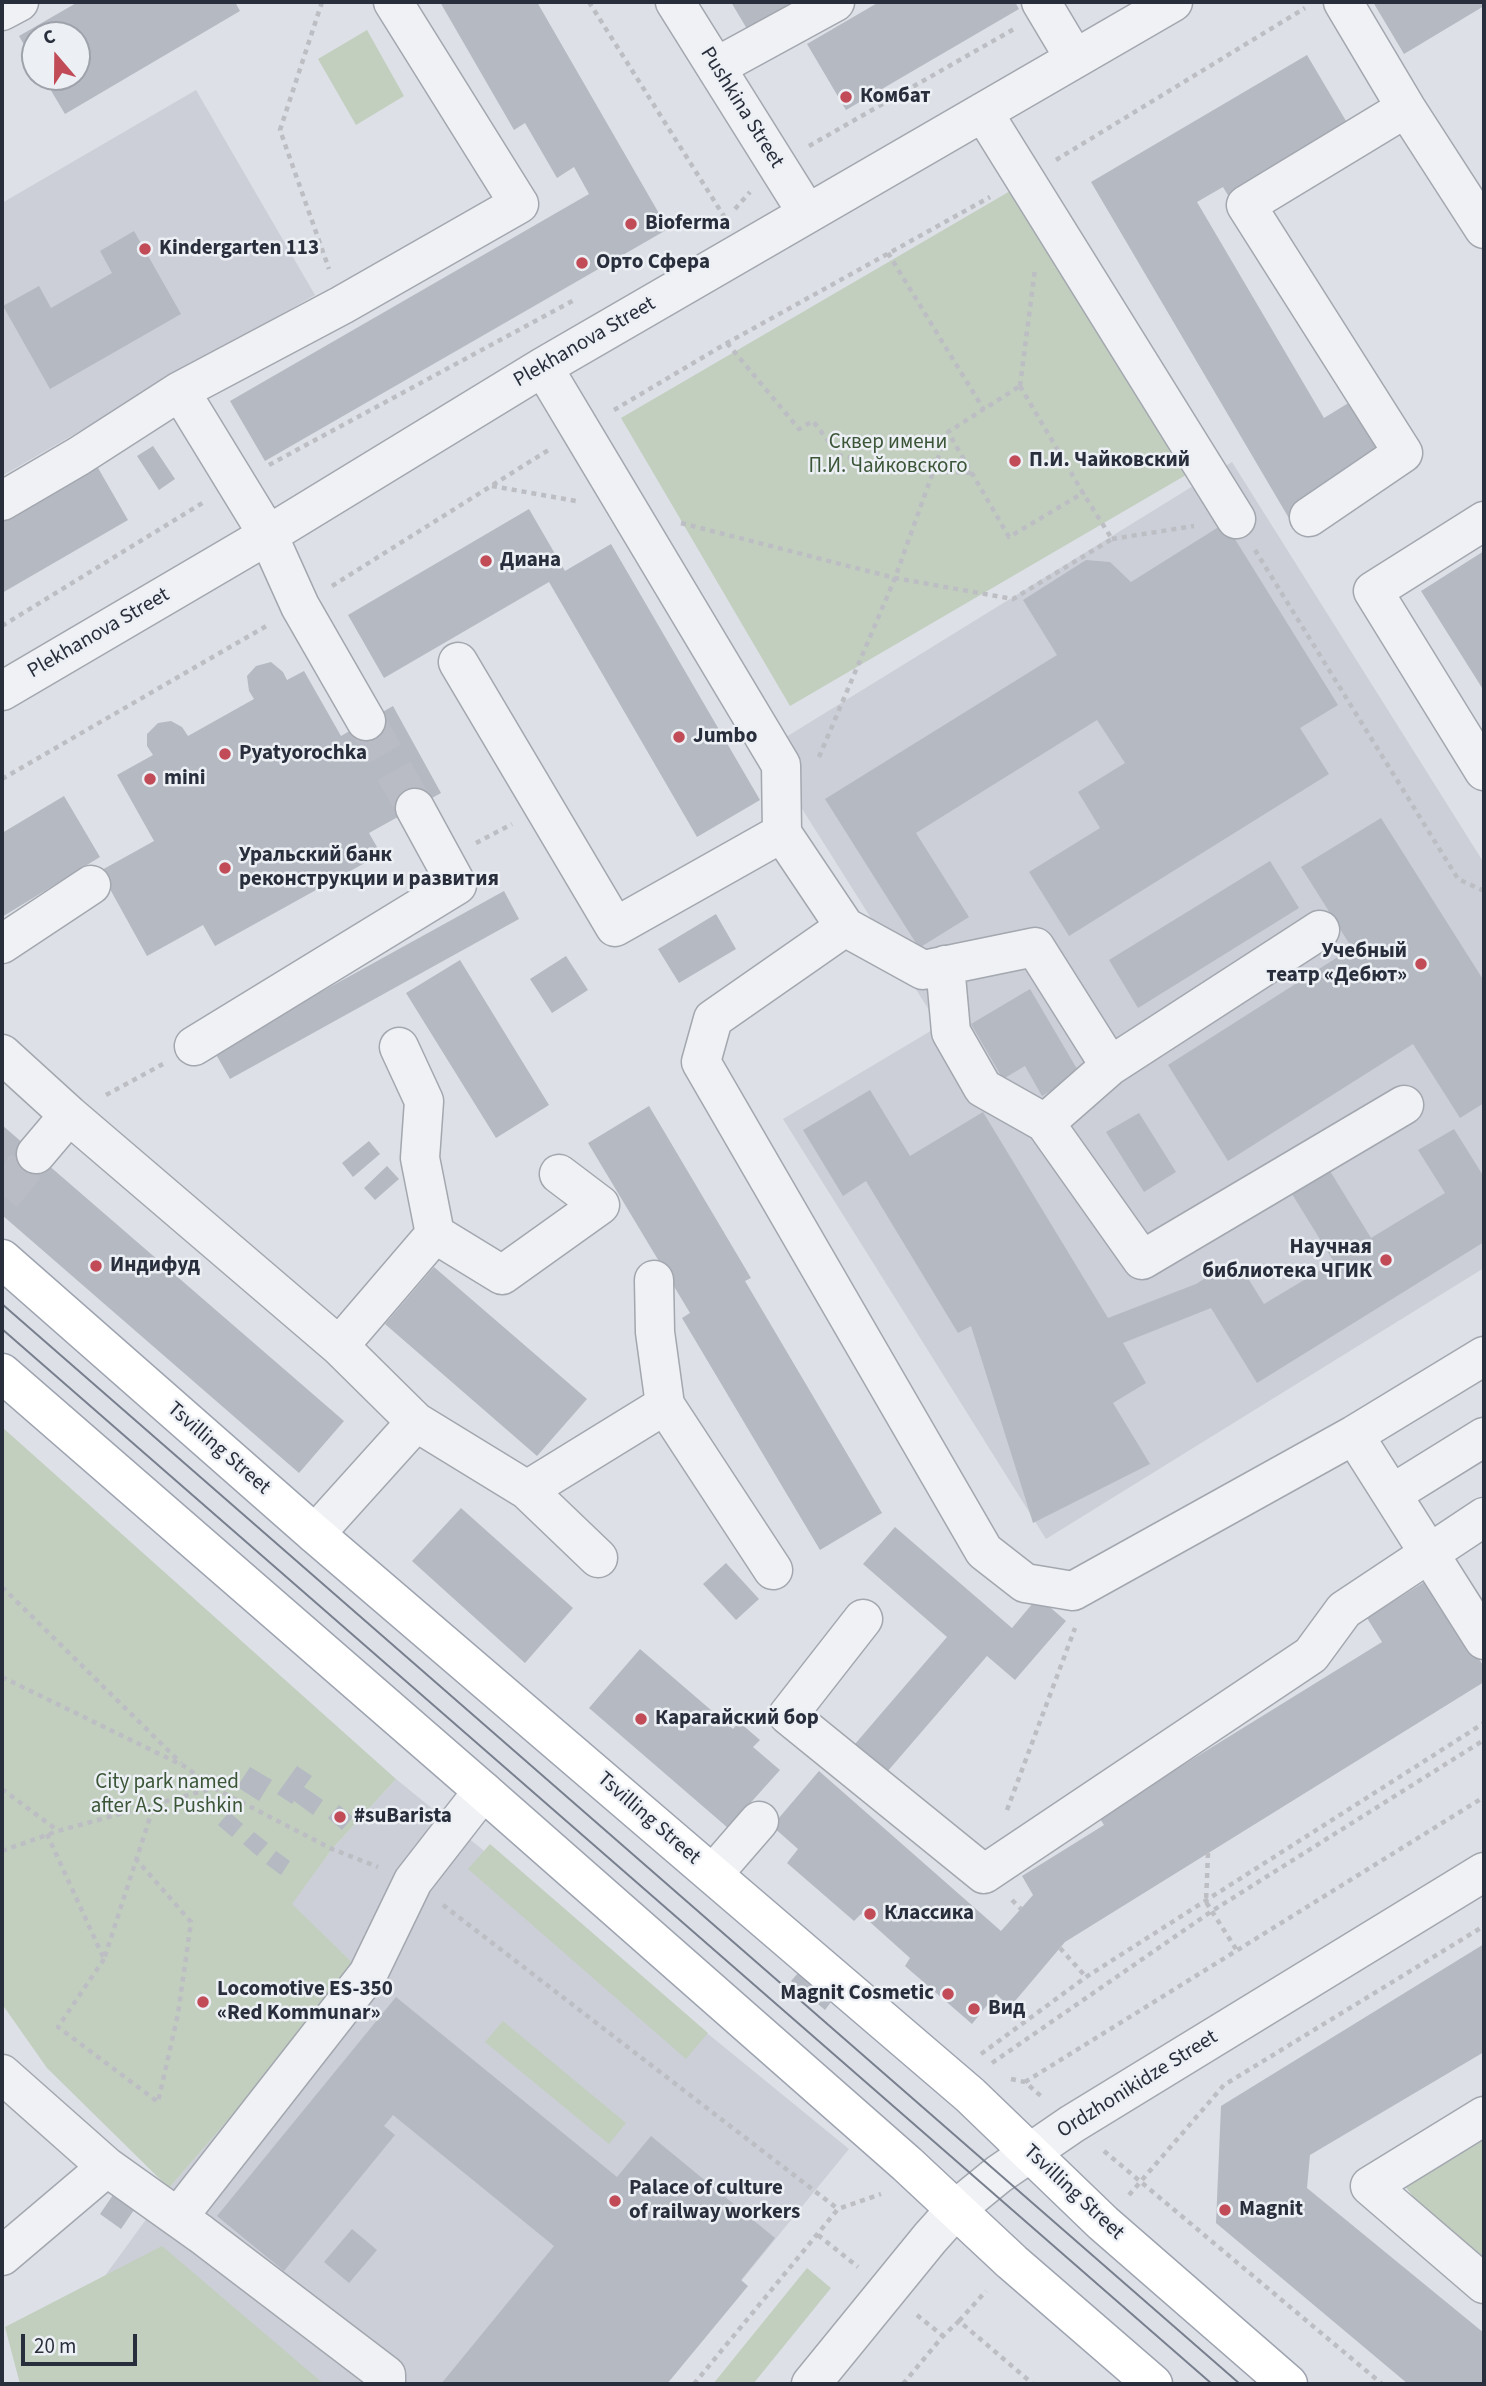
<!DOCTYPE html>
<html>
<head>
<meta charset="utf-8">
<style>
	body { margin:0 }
	#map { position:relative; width:1486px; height:2386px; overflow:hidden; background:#dde0e6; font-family:"Source Sans 3",sans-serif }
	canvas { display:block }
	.frame { position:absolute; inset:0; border:4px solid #282e3b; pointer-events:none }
	.north { position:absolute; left:21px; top:21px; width:70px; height:70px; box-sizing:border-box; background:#eceff4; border:2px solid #9ea2aa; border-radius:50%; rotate:340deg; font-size:19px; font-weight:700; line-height:28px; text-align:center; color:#282e3b }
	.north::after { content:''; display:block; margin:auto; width:24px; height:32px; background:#c14c58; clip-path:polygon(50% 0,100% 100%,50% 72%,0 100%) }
	.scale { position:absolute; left:21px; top:2334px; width:116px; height:32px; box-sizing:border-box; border:4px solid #282e3b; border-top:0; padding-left:9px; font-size:21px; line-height:24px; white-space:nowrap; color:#282e3b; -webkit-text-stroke:5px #eceff4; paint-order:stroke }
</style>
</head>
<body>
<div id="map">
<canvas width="1486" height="2386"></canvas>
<div class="frame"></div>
<div class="north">С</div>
<div class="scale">20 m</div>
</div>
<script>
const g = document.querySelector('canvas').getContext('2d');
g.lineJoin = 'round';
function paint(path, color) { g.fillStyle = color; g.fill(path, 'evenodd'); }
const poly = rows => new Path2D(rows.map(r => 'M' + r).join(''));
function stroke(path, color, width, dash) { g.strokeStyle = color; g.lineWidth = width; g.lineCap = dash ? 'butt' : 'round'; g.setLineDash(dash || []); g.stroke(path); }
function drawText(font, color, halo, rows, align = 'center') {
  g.font = font + ' "Source Sans 3",sans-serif'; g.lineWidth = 5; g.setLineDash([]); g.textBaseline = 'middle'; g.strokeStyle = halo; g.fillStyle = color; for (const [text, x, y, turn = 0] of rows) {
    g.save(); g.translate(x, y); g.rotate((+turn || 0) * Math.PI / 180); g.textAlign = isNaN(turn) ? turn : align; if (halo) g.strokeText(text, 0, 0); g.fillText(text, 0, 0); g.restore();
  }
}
paint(poly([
	[196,90,315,295,2,476,2,203],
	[1232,462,1484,863,1484,1268,1046,1539,783,1119,939,1026,765,750],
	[396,1779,849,2149,657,2384,26,2384,169,2188,359,1969,291,1904,332,1849]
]), '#cccfd7');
paint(poly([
	[367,30,404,96,356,125,318,59],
	[1029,180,1198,468,790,706,621,418],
	[2,1427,396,1779,332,1849,292,1904,359,1969,169,2188,47,2068,2,2004],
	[490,1844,708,2033,686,2059,468,1869],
	[503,2021,626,2123,609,2144,485,2042],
	[1484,2102,1484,2270,1448,2242,1388,2164],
	[162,2246,324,2384,20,2384,5,2327],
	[807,2268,831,2288,753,2384,713,2384]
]), '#c2cfbf');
paint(poly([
	[78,2,235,2,240,11,65,114,43,77,77,77,77,35,35,35,35,64,19,36],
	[440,2,537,2,668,229,265,461,230,401,589,194,574,167,557,178,525,123,514,130],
	[731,2,804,2,750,34],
	[879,2,1015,2,1019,9,846,110,807,44],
	[1373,2,1484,2,1484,6,1404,54],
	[1307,55,1349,126,1229,197,1223,187,1197,202,1324,418,1350,402,1386,464,1290,520,1091,182],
	[134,231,181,314,50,389,3,306,39,286,51,308,112,273,100,251],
	[153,446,175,479,159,490,137,456],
	[90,454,128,520,2,593,2,506],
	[529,509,565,571,611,544,760,800,697,837,549,582,384,678,348,615],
	[1225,523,1338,705,1300,728,1329,774,1069,936,1029,872,1100,828,1078,792,1125,763,1097,720,916,833,969,917,919,948,825,799,1057,655,1023,600,1086,560,1110,562,1131,582],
	[1484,551,1484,691,1421,591],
	[271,662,283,672,287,680,304,671,341,736,393,706,441,793,369,833,381,854,215,946,203,925,147,956,100,871,154,841,117,775,153,755,147,746,147,734,158,723,171,721,182,727,188,736,254,699,249,691,247,676,256,666],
	[64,796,100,857,2,917,2,833],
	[1381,818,1484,981,1484,1103,1460,1118,1413,1044,1228,1161,1168,1065,1352,948,1301,867],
	[1270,861,1299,908,1138,1008,1109,960],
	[504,891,519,919,230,1079,214,1051],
	[716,914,736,949,679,983,658,949],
	[566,956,588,990,552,1013,530,979],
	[460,960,549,1105,496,1138,406,993],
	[1030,989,1080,1074,1042,1096,1025,1066,1003,1079,971,1024],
	[870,1090,910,1156,983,1112,1108,1318,1196,1284,1236,1259,1264,1304,1334,1262,1292,1194,1330,1171,1371,1238,1445,1193,1418,1150,1454,1129,1484,1177,1484,1242,1257,1383,1211,1308,1123,1343,1146,1383,1113,1403,1150,1464,1033,1523,971,1326,958,1333,866,1181,843,1196,803,1130],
	[649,1106,751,1278,745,1281,882,1513,820,1550,682,1318,690,1313,588,1143],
	[1139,1113,1176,1172,1144,1192,1106,1132],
	[2,1125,344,1421,299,1473,2,1215],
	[369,1141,380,1154,353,1177,342,1163],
	[387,1166,399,1179,375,1200,364,1188],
	[434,1267,587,1399,537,1456,385,1324],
	[461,1508,573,1608,525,1663,412,1561],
	[895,1527,1012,1628,1038,1597,1066,1621,1015,1680,987,1656,887,1772,855,1744,947,1637,863,1564],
	[726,1563,759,1599,736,1620,703,1584],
	[1429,1579,1484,1667,1484,1682,1065,1942,1010,2007,996,1994,972,2024,905,1966,910,1958,861,1914,854,1921,787,1863,798,1849,772,1826,819,1771,1001,1931,1033,1895,1022,1876,1104,1825,1099,1817,1382,1642,1367,1618],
	[640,1649,733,1729,739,1722,760,1740,753,1747,780,1770,728,1828,589,1708],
	[297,1766,312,1776,304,1787,323,1800,313,1815,294,1801,292,1804,277,1794],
	[250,1767,272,1780,259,1801,237,1787],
	[339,1805,353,1817,342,1830,328,1818],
	[229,1812,243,1824,232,1837,218,1825],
	[254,1832,268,1843,257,1856,243,1844],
	[276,1851,290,1861,281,1875,266,1864],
	[1484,1944,1484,2052,1310,2155,1307,2188,1484,2333,1484,2384,1408,2384,1216,2223,1221,2106],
	[798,1973,831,2002,825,2010,791,1981],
	[396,1997,617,2177,651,2136,775,2238,741,2280,748,2286,667,2384,441,2384,554,2246,393,2115,384,2126,395,2135,284,2271,217,2216],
	[113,2195,134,2210,121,2229,100,2214],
	[352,2229,377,2250,349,2283,324,2262]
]), '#b5b9c2');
stroke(poly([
	[366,721,415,808],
	[2,1195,36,1154]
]), '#b9bcc4', 38, [38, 19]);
const minor = poly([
	[675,2,807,213],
	[1041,2,1075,59],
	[2,11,19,2],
	[716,67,835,2],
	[1406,108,1484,229],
	[983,112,1236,519],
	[543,367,781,765,782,833,845,927,713,1019,701,1062,984,1551,1025,1583,1073,1591,1354,1435,1484,1356],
	[180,391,268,535,300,606,366,721],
	[2,501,79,456,180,391,342,305,519,204,393,2],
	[1309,517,1403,453,1246,205,1406,108,1343,2],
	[1484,521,1373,591,1484,771],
	[458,662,615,927,782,833],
	[2,691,268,535,543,367,1173,2],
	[845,927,923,970,1035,947,1110,1066,1045,1123,1142,1260,1404,1105],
	[2,944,91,885],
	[945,965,951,1032,983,1088,1045,1123],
	[194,1046,457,885,415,808],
	[399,1047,424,1101,420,1158,435,1234],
	[2,1054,69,1115,339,1346,416,1422,527,1490,665,1405,773,1570],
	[1110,1066,1320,930],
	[36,1154,69,1115],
	[654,1280,655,1332,665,1405],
	[339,1346,435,1234,502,1275,600,1205,559,1174],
	[1354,1435,1484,1640],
	[527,1490,598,1558],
	[1392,1494,1484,1437],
	[315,1534,416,1422],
	[863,1619,788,1715,984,1874,1311,1655,1344,1610,1484,1517],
	[713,1874,759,1821],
	[2,2074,107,2167,201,2234,386,2375,386,2384],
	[1484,2116,1370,2186,1484,2284],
	[178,2217,368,1974,413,1881,483,1791],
	[2,2256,107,2167],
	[811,2384,930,2238,956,2209,999,2174,1072,2124,1484,1872]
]);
const major = poly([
	[2,1259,315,1534,970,2095,1103,2223,1288,2384],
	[2,1373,483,1791,907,2164,1012,2262,1153,2384]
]);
stroke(minor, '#a3a7af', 41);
stroke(major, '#9ea4b0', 41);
stroke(poly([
	[322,2,280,130,329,269],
	[589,2,725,218],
	[809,146,1014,29],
	[1056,160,1305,8],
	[735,209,750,192],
	[888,253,984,410],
	[727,343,799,429,813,421,839,455,901,470,971,473],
	[1020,386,1083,493,1009,537,948,432,1020,386],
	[1020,386,1035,269],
	[614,410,727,343,990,197],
	[269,465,576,299],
	[492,486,576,501],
	[681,523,895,578,1013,599,1112,539,1083,493],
	[1112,539,1194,526],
	[1255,550,1458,879,1484,891],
	[332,586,550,449],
	[2,626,204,502],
	[819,757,895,578,947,433],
	[2,779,268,625],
	[476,843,512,824],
	[106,1095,163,1064],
	[2,1587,181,1763],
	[2,1677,184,1766,214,1788,332,1849,378,1867],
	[2,1789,57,1830],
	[1007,1810,1075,1628],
	[47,1834,104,1959,154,1805],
	[2,1851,58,1831,214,1788],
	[1208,1853,1206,1902,1236,1949],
	[1012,1900,1021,1909],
	[443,1905,838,2209],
	[1060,1948,1086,1977],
	[104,1959,58,2027,158,2102,178,2014,191,1922,136,1859],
	[981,2054,1086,1977,1484,1723],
	[992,2063,1212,1911,1484,1740],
	[1011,2079,1025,2082,1042,2097],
	[1025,2082,1484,1797],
	[1104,2151,1382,2384],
	[1129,2195,1224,2085,1484,1926],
	[818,2235,858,2267],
	[917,2315,943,2336],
	[959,2321,986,2291],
	[694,2384,838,2209,881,2194],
	[903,2384,943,2336,959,2321,1033,2384]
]), '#bcbec4', 4.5, [5, 5]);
stroke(minor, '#f0f1f4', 38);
stroke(major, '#fff', 38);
stroke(poly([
	[2,1304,1240,2384],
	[2,1329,1212,2384]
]), '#787f8e', 2);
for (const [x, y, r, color] of [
	[846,97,7,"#c14c58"],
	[631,224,7,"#c14c58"],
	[145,249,7,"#c14c58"],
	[582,263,7,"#c14c58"],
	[1015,461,7,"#c14c58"],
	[486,561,7,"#c14c58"],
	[679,737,7,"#c14c58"],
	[225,754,7,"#c14c58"],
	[150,779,7,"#c14c58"],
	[225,868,7,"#c14c58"],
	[1421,964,7,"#c14c58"],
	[1386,1260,7,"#c14c58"],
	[96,1266,7,"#c14c58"],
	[641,1719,7,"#c14c58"],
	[340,1817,7,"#c14c58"],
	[870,1914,7,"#c14c58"],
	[948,1994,7,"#c14c58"],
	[203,2002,7,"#c14c58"],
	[974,2009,7,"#c14c58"],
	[615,2201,7,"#c14c58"],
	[1225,2210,7,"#c14c58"]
]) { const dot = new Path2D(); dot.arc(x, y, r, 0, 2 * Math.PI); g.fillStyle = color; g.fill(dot); stroke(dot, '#eceff4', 2.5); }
drawText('bold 21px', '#282e3b', '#eceff4', [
	["Комбат",860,97],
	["Bioferma",645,224],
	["Kindergarten 113",159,249],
	["Орто Сфера",596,263],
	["П.И. Чайковский",1029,461],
	["Диана",500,561],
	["Jumbo",693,737],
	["Pyatyorochka",239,754],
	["mini",164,779],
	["Уральский банк",239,856],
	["реконструкции и развития",239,880],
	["Учебный",1407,952,"right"],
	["театр «Дебют»",1407,976,"right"],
	["Научная",1372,1248,"right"],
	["библиотека ЧГИК",1372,1272,"right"],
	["Индифуд",110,1266],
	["Карагайский бор",655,1719],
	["#suBarista",354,1817],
	["Классика",884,1914],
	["Locomotive ES-350",217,1990],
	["«Red Kommunar»",217,2014],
	["Magnit Cosmetic",934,1994,"right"],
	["Вид",988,2009],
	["Palace of culture",629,2189],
	["of railway workers",629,2213],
	["Magnit",1239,2210]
], 'left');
drawText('21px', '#282e3b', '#eceff4', [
	["Pushkina Street",741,108,58],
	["Plekhanova Street",585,343,-30],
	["Plekhanova Street",99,634,-30],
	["Tsvilling Street",218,1449,41],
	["Tsvilling Street",648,1819,41],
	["Ordzhonikidze Street",1138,2085,-32],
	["Tsvilling Street",1073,2193,43]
]);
drawText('21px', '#3b5537', '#eceff4', [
	["Сквер имени",888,443],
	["П.И. Чайковского",888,467],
	["City park named",167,1783],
	["after A.S. Pushkin",167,1807]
]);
</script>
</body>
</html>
